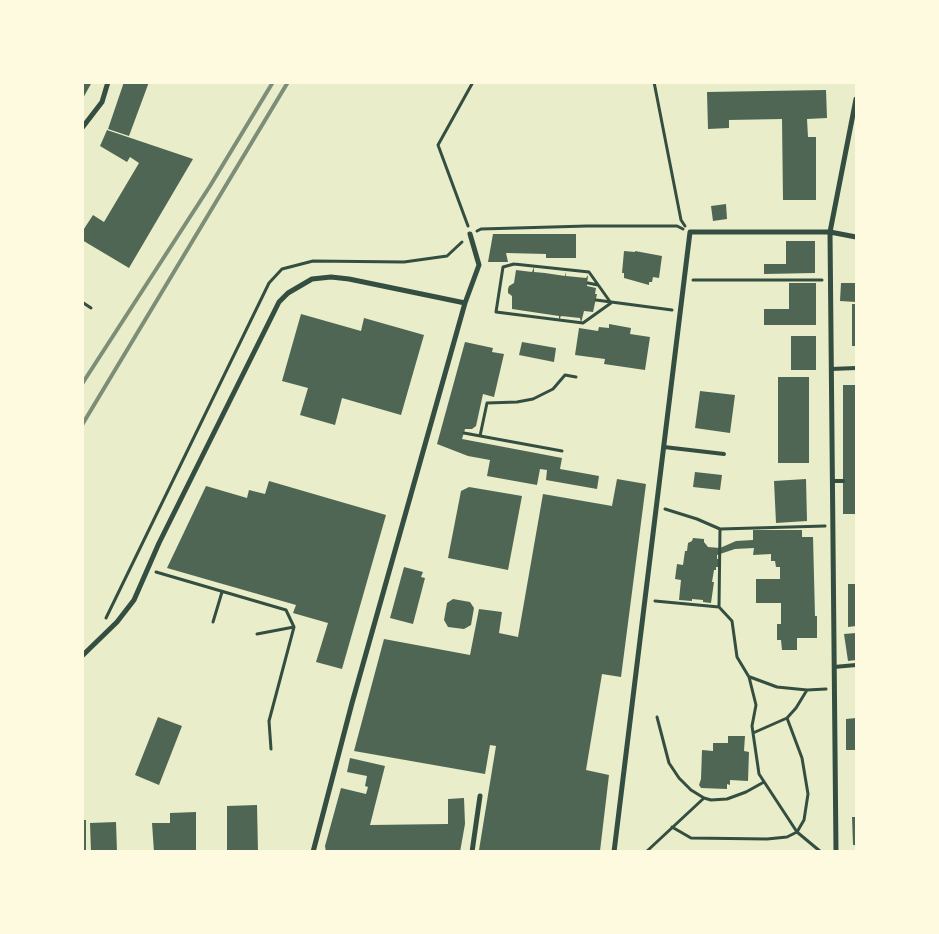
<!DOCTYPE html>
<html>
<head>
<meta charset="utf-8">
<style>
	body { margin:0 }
	#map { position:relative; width:939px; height:934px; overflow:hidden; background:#e9edc9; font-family:Rubik,sans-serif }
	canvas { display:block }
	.frame { position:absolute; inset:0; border:84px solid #fefae0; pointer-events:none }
</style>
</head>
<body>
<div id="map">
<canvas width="939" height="934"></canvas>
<div class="frame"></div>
</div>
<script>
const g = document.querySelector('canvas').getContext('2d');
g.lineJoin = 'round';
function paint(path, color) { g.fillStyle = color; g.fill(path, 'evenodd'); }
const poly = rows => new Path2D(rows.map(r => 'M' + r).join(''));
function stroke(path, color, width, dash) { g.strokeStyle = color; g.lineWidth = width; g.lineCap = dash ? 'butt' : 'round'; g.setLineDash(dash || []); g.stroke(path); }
paint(poly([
	[82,82,92,82,82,100],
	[124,82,149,82,129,136,108,129],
	[826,90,827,118,807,119,808,137,816,137,816,200,783,200,782,119,729,120,729,128,708,129,707,92],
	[107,130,193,159,129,268,82,240,82,232,93,215,104,222,139,163,130,157,127,162,100,146],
	[726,204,727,219,713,221,711,206],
	[493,234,576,234,576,258,546,258,546,254,506,253,508,262,488,262],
	[786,241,815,241,815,273,764,274,764,264,786,264],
	[624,251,635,252,635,251,662,256,659,278,653,277,652,282,649,282,649,285,624,278,624,273,622,273],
	[534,267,534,272,545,273,565,276,566,272,566,276,586,278,588,275,587,286,596,288,595,294,597,294,593,312,584,311,581,323,580,318,561,316,559,320,559,316,512,309,512,296,508,293,508,289,509,286,514,283,516,270,532,272],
	[789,283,816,283,816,325,764,325,764,309,789,309],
	[841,283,856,283,856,302,840,301],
	[852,304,856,304,856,346,852,346],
	[301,314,361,331,364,318,424,335,401,415,342,398,335,425,300,415,308,388,282,381],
	[609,324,631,328,630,334,650,337,645,370,604,364,605,359,575,355,579,328,598,331,599,327,609,328],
	[791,336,816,336,816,370,791,370],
	[465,342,493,348,492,352,504,354,494,397,483,394,476,426,472,429,465,429,462,439,562,458,560,469,599,476,597,489,546,480,547,470,540,469,537,485,487,476,490,460,468,456,437,444],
	[522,342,556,348,554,362,519,355],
	[778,377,809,377,809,463,778,463],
	[843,385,856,385,856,514,843,514],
	[700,391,735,395,730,433,695,428],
	[695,472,722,475,720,490,693,487],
	[617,479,646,484,621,677,602,674,586,770,609,775,600,851,479,850,496,746,490,745,485,774,354,751,384,639,470,655,479,609,502,612,499,633,518,637,543,494,612,506],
	[806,479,807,521,776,523,774,481],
	[269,481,386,515,342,669,316,662,328,623,293,613,296,605,167,568,206,486,247,498,249,490,265,494],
	[469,487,522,496,508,570,448,558,461,491],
	[753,530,802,530,802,537,813,537,815,616,817,616,817,638,797,638,797,650,782,650,781,640,777,640,777,624,781,624,781,603,756,603,756,579,780,579,780,567,776,567,775,561,771,561,771,554,753,555,754,548,735,549,717,555,717,559,720,559,719,567,716,567,716,570,714,570,712,582,714,582,711,603,703,602,703,600,692,599,692,601,679,600,681,580,675,579,677,564,683,565,685,551,687,551,688,543,692,541,693,538,704,539,704,542,708,547,720,548,736,541,753,540],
	[404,567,423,572,421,577,425,578,413,624,390,618],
	[848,584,856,584,856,626,848,627],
	[453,599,470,602,474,608,471,625,464,629,448,627,444,620,447,603],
	[856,633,856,660,848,661,844,634],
	[158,717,182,726,159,785,135,775],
	[856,718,856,750,846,750,846,719],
	[728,736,745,736,744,751,749,752,748,781,730,780,730,785,727,784,727,789,701,788,699,785,701,779,702,750,713,751,713,743,728,743],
	[350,758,385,766,370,825,448,824,448,799,464,798,465,824,460,852,326,852,325,846,341,788,366,794,368,787,365,786,367,776,347,772],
	[257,805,258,852,227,852,227,806],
	[196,812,196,850,154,852,152,823,170,823,170,813],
	[852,817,856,817,856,845,853,845],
	[82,820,86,820,86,852,82,852],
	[116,822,117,852,91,852,90,823]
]), '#4f6655');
stroke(poly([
	[654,82,681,220,685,226],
	[468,226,438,145,473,82],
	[477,231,481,229,587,226,677,226,683,229],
	[514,264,589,272,611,303,583,323,496,312,503,267,514,264],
	[693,280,822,280],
	[588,283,598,285],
	[596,300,672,310],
	[82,302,91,308],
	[464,433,562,451],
	[480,436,487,403,517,402,533,399,553,389,565,375,576,377],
	[665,509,697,519,720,529],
	[156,572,286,610,294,627,269,721,271,749],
	[655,601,719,607],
	[106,618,269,283,282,269,313,261,404,262,447,256,462,242],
	[213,622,222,592],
	[257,634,294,627],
	[750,677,777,687,807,690,826,689],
	[657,717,669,763,679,778,691,790,704,798,711,800,727,799,746,792,764,782],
	[753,733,787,718,796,708,807,690],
	[672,827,691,838,767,839,787,837,797,832,804,820,808,794,802,758,787,718],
	[646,852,704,798],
	[821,852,797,832,759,774,752,726,756,705,749,677,737,657,732,621,719,607,720,529,825,526]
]), '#344e41', 3);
stroke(poly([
	[831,369,856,368],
	[664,447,724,454],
	[832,481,843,481],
	[834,667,856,665]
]), '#344e41', 4);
stroke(poly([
	[82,128,102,102,108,82],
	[82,656,117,622,134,600,159,543,279,302,288,293,312,279,331,277,349,279,465,303,479,265,470,234],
	[313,852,352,703,465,303],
	[472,852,480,796],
	[614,852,690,232,830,232,856,237],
	[836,852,830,232,856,99]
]), '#344e41', 5);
stroke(poly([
	[82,384,210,186,273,82],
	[82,425,288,82]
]), '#7c8e77', 4);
</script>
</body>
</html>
